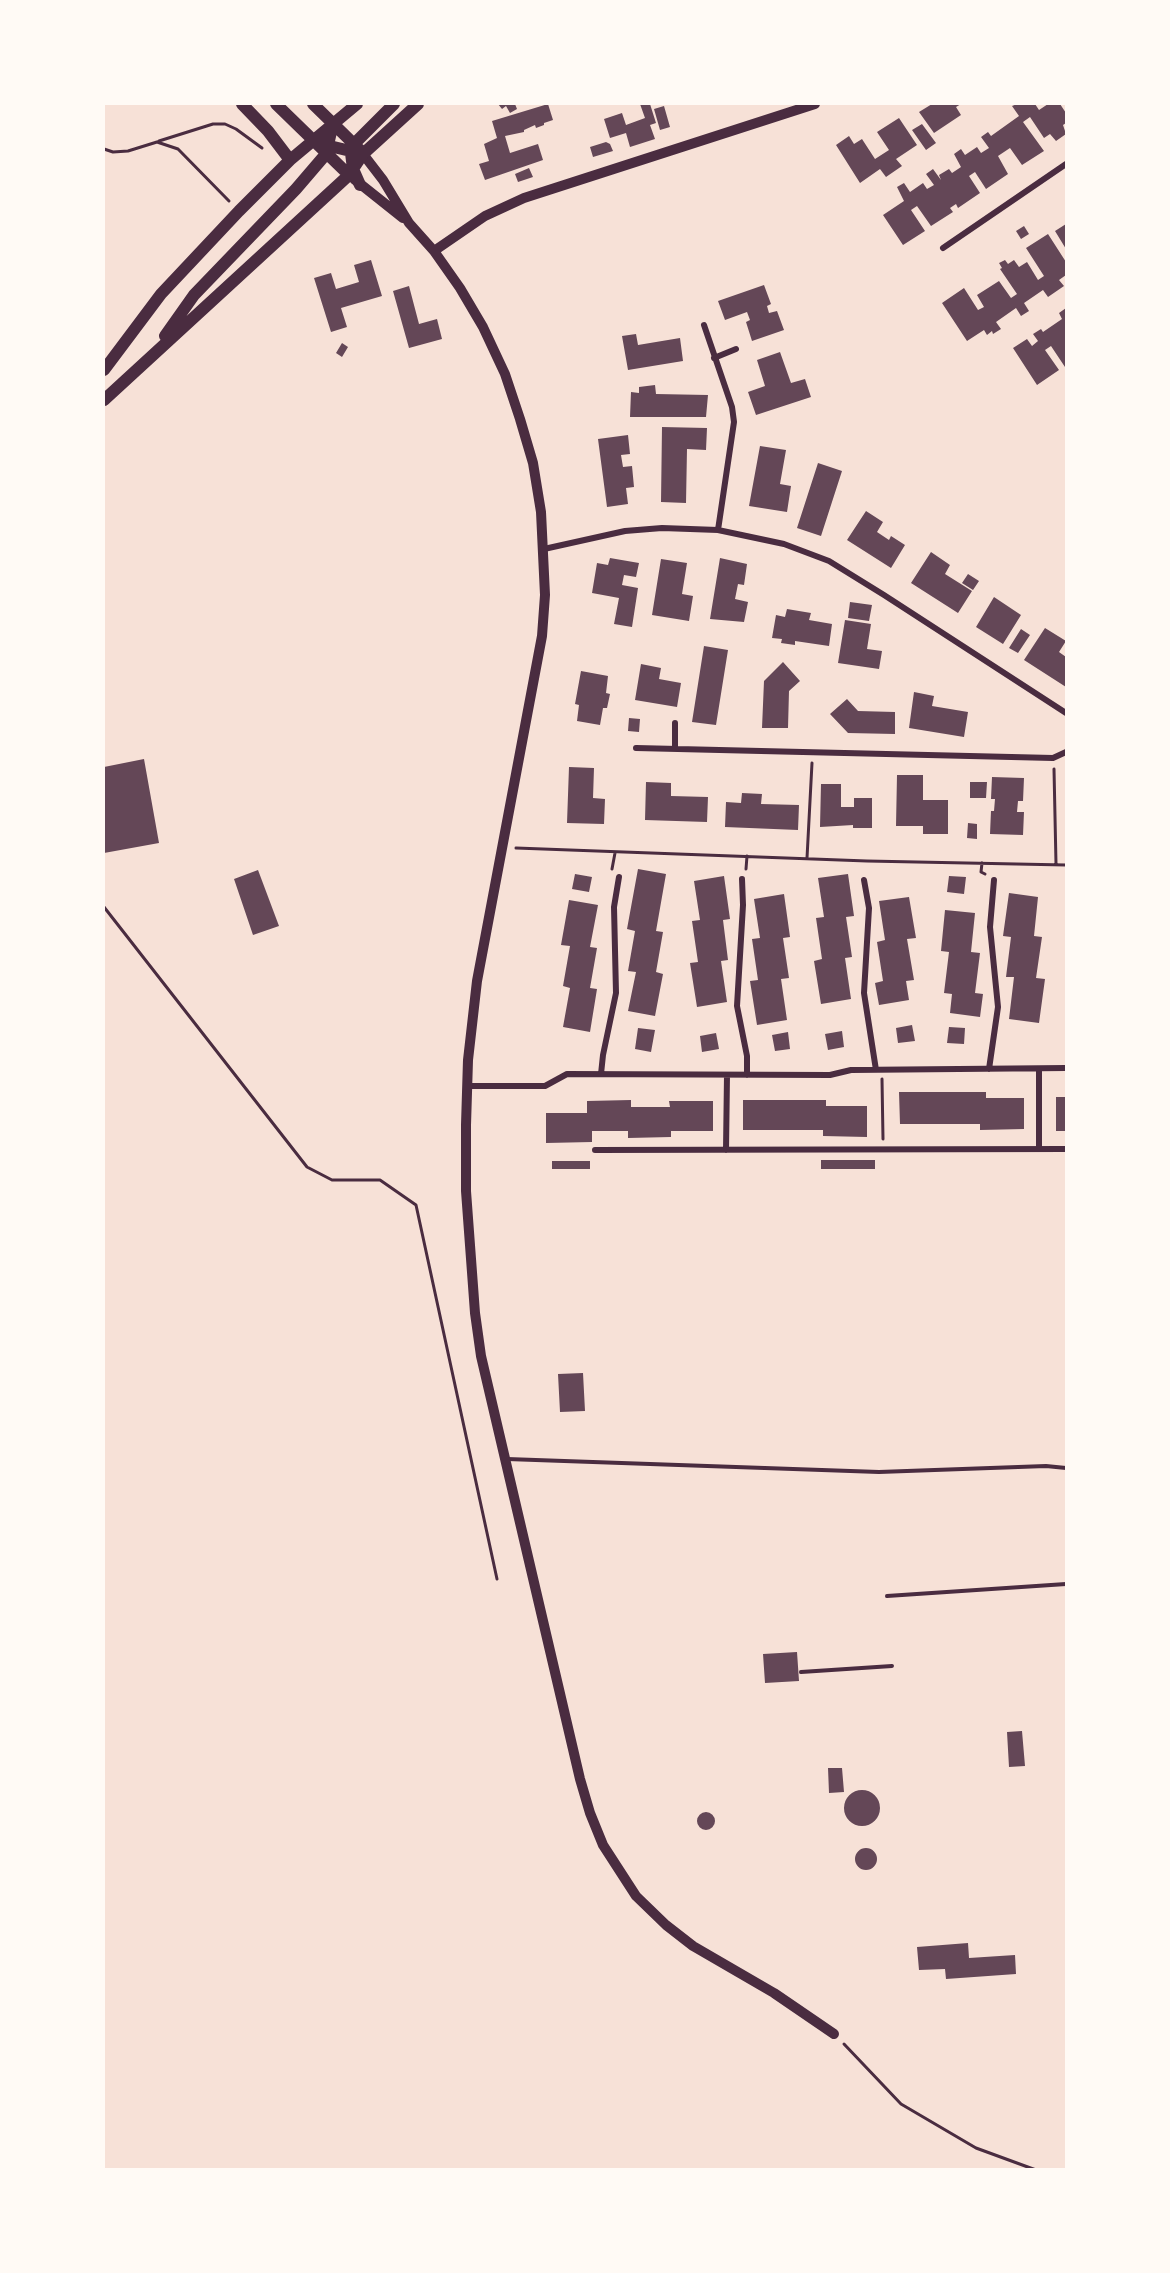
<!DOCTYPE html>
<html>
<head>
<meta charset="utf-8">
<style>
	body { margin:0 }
	#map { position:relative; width:1170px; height:2273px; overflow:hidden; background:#f7e1d7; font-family:Rubik,sans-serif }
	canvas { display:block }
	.frame { position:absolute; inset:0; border:105px solid #fffaf5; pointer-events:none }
</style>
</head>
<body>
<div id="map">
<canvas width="1170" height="2273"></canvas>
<div class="frame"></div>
</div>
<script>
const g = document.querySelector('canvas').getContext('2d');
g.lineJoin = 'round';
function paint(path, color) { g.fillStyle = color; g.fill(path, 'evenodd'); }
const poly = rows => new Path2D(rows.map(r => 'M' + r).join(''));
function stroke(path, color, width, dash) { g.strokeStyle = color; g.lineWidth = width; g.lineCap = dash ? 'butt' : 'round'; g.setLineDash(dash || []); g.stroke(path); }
paint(poly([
	[498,104,515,104,517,109,510,113,506,106,502,109],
	[548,104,553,120,544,123,544,125,536,128,535,125,524,130,524,132,505,136,510,153,538,144,543,160,485,180,479,164,489,161,484,144,497,138,492,121],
	[640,104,650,104,656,123,650,125,655,139,630,147,626,133,610,138,604,119,622,113,626,125,645,118],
	[932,104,961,104,956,107,961,115,934,133,919,112],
	[1017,104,1035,104,1039,110,1048,104,1060,104,1066,113,1066,123,1063,125,1066,134,1056,141,1050,134,1044,138,1030,117,1023,122,1044,151,1022,165,1010,148,998,156,1008,174,986,189,975,172,969,176,980,193,958,208,956,204,950,208,953,212,931,226,917,206,911,210,925,231,903,245,883,215,904,201,897,187,904,183,910,192,923,183,927,189,934,185,926,174,933,169,941,180,939,175,949,169,952,173,961,167,954,154,961,149,965,155,977,147,981,153,989,148,981,137,988,132,991,136,1019,116,1012,106],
	[664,106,670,127,660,130,654,109],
	[899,118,917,145,896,159,902,166,886,177,880,169,860,183,836,145,849,136,854,144,862,139,875,159,889,150,877,132],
	[922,124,936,143,926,150,912,130],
	[606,142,610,144,613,151,593,157,590,147],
	[529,168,533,177,518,182,515,174],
	[1066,224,1066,249,1055,231],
	[1024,226,1029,234,1021,239,1016,231],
	[1048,234,1066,262,1066,275,1059,280,1064,286,1048,297,1043,290,1024,303,1029,311,1021,316,1016,308,996,322,1001,329,993,334,992,331,987,335,984,330,967,341,942,303,964,288,978,310,984,307,977,295,999,281,1011,298,1017,294,1000,269,1002,268,999,263,1005,260,1008,264,1014,260,1019,267,1027,262,1038,280,1044,276,1026,248],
	[371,260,382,296,341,308,347,327,331,332,314,278,331,273,336,289,359,282,354,265],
	[764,285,771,304,767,306,769,313,777,311,784,330,752,341,746,322,750,320,747,312,725,320,718,301],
	[409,286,419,324,437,319,442,339,409,348,393,291],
	[1066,308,1066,366,1065,367,1051,346,1045,350,1059,370,1037,385,1013,348,1027,339,1032,346,1038,341,1033,334,1041,329,1043,332,1062,319,1059,313],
	[636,334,638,345,680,338,683,361,628,370,622,336],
	[342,343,348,347,342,357,336,353],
	[780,352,791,383,805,379,811,397,756,415,748,392,765,386,757,360],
	[655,385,656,394,708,395,706,417,630,417,631,392,639,393,639,387],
	[662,427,707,428,706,450,687,449,686,503,661,502],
	[628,435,630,454,621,455,623,467,632,466,634,487,626,488,628,504,607,507,598,439],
	[760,446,786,450,780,484,791,486,787,512,749,506],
	[818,463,842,471,821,536,797,528],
	[866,511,883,522,877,532,889,540,891,536,905,545,891,568,847,540],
	[931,552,950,565,945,574,972,591,958,613,911,583],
	[610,558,639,563,636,577,624,575,622,585,638,588,632,627,614,624,619,598,592,593,597,563,608,565],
	[720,558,747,564,744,585,738,584,735,599,748,602,744,622,710,619],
	[661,559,687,563,682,594,693,596,689,621,652,615],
	[968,574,979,581,973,590,962,583],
	[994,597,1021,615,1003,644,976,627],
	[850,602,872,605,869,621,848,618],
	[787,609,811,613,809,620,832,624,829,646,795,641,795,645,781,643,782,639,772,638,776,615,785,617],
	[845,620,871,624,867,649,882,651,879,669,838,663],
	[1045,628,1066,641,1059,652,1066,657,1066,687,1024,660],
	[1021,629,1030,635,1018,653,1009,648],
	[704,646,728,650,716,725,692,722],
	[783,662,800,681,789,691,788,728,762,728,764,681],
	[641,664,661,668,659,679,681,683,677,707,635,700],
	[581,671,608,676,606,693,610,694,607,708,603,708,600,725,577,721,579,705,575,704],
	[914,692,934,696,932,706,968,712,964,737,909,728],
	[847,699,858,711,895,712,895,734,848,733,830,714],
	[629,718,640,719,639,732,628,731],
	[144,759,159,843,104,853,104,767],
	[569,767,594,768,593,798,605,799,604,824,567,823],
	[897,775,923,775,923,800,948,800,948,834,923,834,923,826,896,826],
	[992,777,1024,778,1023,801,1018,801,1017,812,1024,812,1023,835,990,834,991,811,994,811,995,799,991,799],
	[646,782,671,783,671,796,708,797,707,822,645,820],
	[970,782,987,782,986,798,970,798],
	[821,784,841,784,841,807,854,807,854,798,872,798,872,828,853,828,853,825,820,827],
	[742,793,762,794,761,804,799,805,798,830,725,827,726,802,741,803],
	[968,823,977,824,977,839,967,838],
	[638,869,666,874,656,931,663,932,656,972,663,974,655,1016,628,1011,636,972,628,971,635,931,627,929],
	[258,870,279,926,253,935,234,879],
	[575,874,592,877,589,892,572,889],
	[848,874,854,916,846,917,852,957,845,958,851,999,821,1004,814,961,822,959,816,918,824,917,818,878],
	[724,876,730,919,723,920,728,960,721,961,727,1002,697,1007,690,963,698,962,692,921,700,920,694,881],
	[949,876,966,877,964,894,947,892],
	[1009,893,1038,897,1034,936,1042,937,1036,978,1045,979,1039,1023,1009,1019,1014,977,1006,977,1011,937,1003,936],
	[784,894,790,937,783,938,789,978,781,979,787,1020,757,1025,750,981,758,980,752,939,760,938,754,899],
	[909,897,916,938,907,939,914,980,906,981,909,1000,879,1005,875,983,883,981,877,942,885,940,879,901],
	[569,900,598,905,590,947,597,948,590,988,597,989,590,1032,563,1027,570,988,563,986,570,946,561,945],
	[945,910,975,913,971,952,980,953,975,993,983,994,980,1017,950,1013,952,994,944,993,949,952,941,951],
	[912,1025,915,1041,898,1043,896,1028],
	[949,1027,965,1028,964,1044,947,1043],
	[638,1028,655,1030,651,1052,635,1049],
	[842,1031,844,1047,828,1050,825,1034],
	[788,1032,790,1049,775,1051,772,1035],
	[716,1033,719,1049,702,1052,700,1036],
	[899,1092,986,1092,986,1098,1024,1098,1024,1129,980,1130,980,1124,900,1124],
	[1056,1097,1066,1097,1066,1131,1056,1131],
	[631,1100,631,1107,670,1107,669,1101,713,1101,713,1131,671,1131,671,1137,628,1138,628,1131,592,1131,592,1142,546,1143,546,1113,587,1113,587,1101],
	[743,1100,826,1100,826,1106,867,1106,867,1137,823,1136,823,1130,743,1130],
	[821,1160,875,1160,875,1169,821,1169],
	[552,1161,590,1161,590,1169,552,1169],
	[583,1373,585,1411,560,1412,558,1374],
	[797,1652,799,1681,765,1683,763,1654],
	[1022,1731,1025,1766,1009,1767,1007,1732],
	[828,1768,842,1768,844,1792,829,1793],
	'844 1808a18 18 0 1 1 36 0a18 18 0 1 1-36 0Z',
	'697 1821a9 9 0 1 1 18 0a9 9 0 1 1-18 0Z',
	'855 1859a11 11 0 1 1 22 0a11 11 0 1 1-22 0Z',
	[968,1943,969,1958,1015,1955,1016,1974,946,1979,945,1969,919,1970,917,1947]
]), '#644757');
stroke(poly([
	[159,141,213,124,225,124,236,129,262,148],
	[104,149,113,152,128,151,157,142,178,149,229,201],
	[1054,769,1056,864],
	[516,848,867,861,1066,865],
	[807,858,812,763],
	[982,863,981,872,985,874],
	[612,869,615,853],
	[746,869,747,856],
	[104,907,307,1167,332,1180,380,1180,416,1205,497,1579],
	[882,1079,883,1139],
	[844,2044,901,2104,976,2148,1036,2170]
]), '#4a2c40', 3);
stroke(poly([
	[507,1459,879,1472,1046,1466,1066,1468],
	[887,1596,1066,1584],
	[801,1672,892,1666]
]), '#4a2c40', 4);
stroke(poly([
	[943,248,1066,164],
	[704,325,732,407,734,422,718,530],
	[714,358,736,349],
	[544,549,625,531,662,528,718,530,784,544,829,561,884,595,1066,713],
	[675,723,675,748],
	[636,748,1053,758,1066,752],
	[742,879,743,905,737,1006,747,1056,747,1075],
	[864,880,869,908,864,993,876,1070],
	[989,1069,998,1007,990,927,994,880],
	[1039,1069,1039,1149],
	[601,1074,603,1055,616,993,614,907,619,877],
	[467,1086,545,1086,567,1074,830,1075,851,1070,1066,1068],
	[595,1150,1066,1149],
	[726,1150,727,1075]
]), '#4a2c40', 6);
stroke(poly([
	[363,154,383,180,409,223,434,251,460,288,483,327,505,374,520,419,533,463,541,512,545,595,542,636,477,981,468,1060,466,1125,466,1191,475,1313,481,1356,580,1779,590,1813,603,1845,636,1896,666,1925,693,1946,774,1993,834,2034],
	[354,179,403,218],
	[434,251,485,216,524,198,815,104]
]), '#4a2c40', 10);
stroke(poly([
	[242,104,268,131,290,160],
	[276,104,349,175],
	[313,104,359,149],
	[321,144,359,153],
	[360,185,353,169,351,153,354,144,394,104],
	[165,336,194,295,296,189,326,154,333,123],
	[104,370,161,294,239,211,290,160,357,104],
	[104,400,349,175,363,154,418,104]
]), '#4a2c40', 12);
</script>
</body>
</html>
